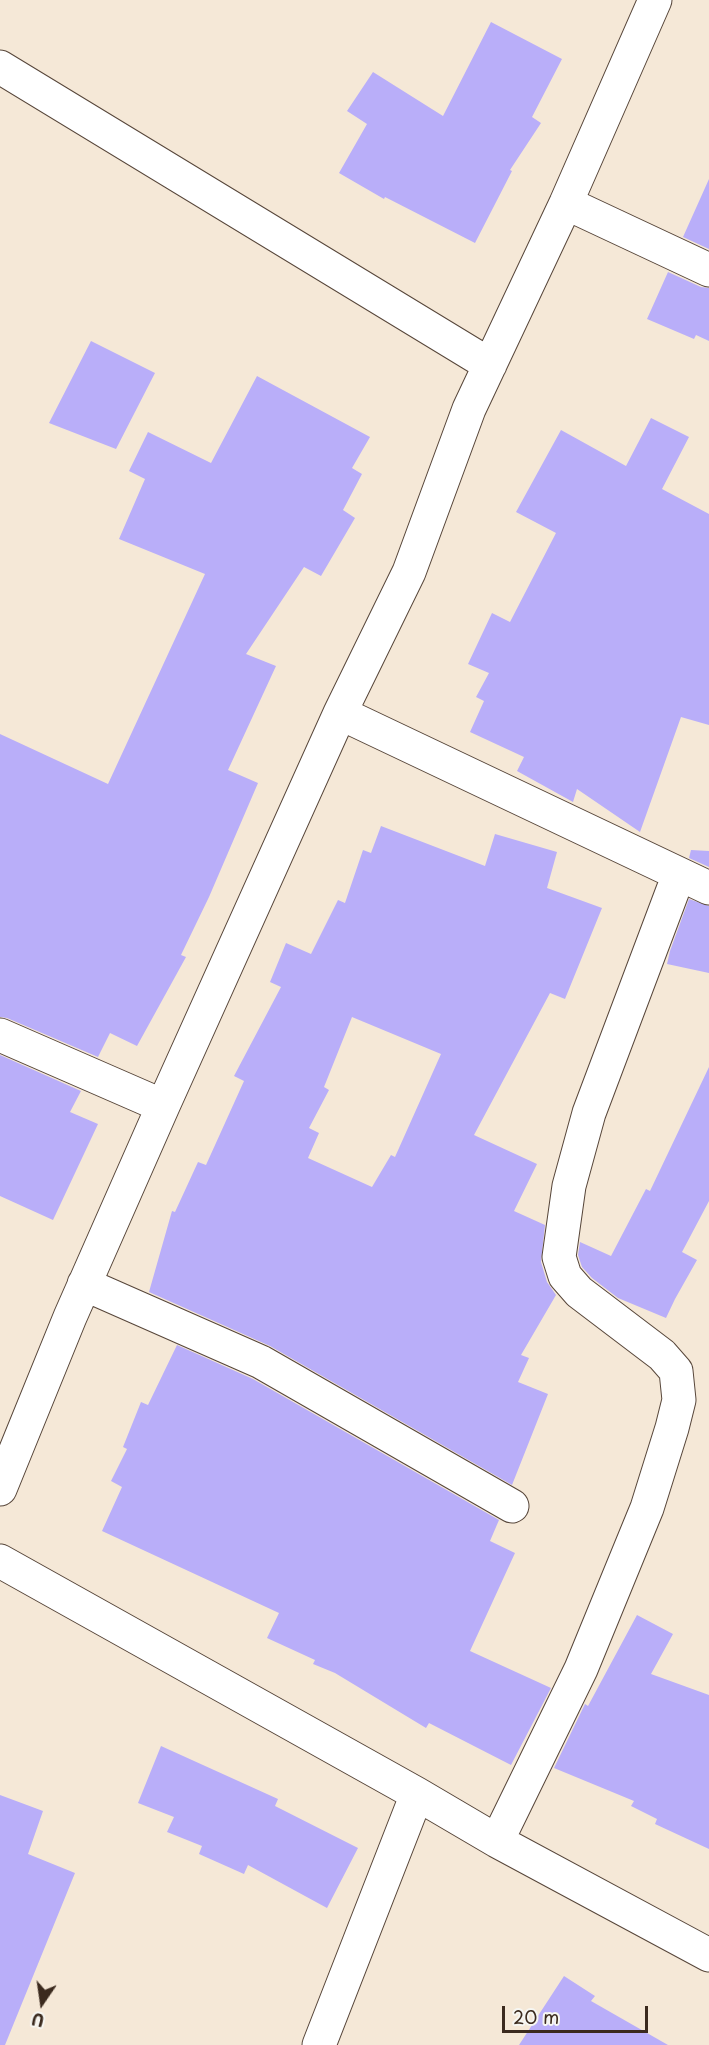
<!DOCTYPE html>
<html>
<head>
<meta charset="utf-8">
<style>
	body { margin:0 }
	#map { position:relative; width:709px; height:2045px; overflow:hidden; background:#f5e8d7; font-family:"Playpen Sans",sans-serif }
	canvas { display:block }
	.north { position:absolute; left:12px; top:1973px; width:60px; height:60px; -webkit-text-stroke:4px #f6f6f2; paint-order:stroke; rotate:193deg; font-size:16px; font-weight:700; line-height:24px; text-align:center; color:#3b2a1e }
	.north::after { content:''; display:block; margin:auto; width:21px; height:27px; background:#3b2a1e; clip-path:polygon(50% 0,100% 100%,50% 72%,0 100%) }
	.scale { position:absolute; left:502px; top:2006px; width:146px; height:27px; box-sizing:border-box; border:3px solid #3b2a1e; border-top:0; padding-left:8px; font-size:18px; line-height:21px; white-space:nowrap; color:#3b2a1e; -webkit-text-stroke:4px #f6f6f2; paint-order:stroke }
</style>
</head>
<body>
<div id="map">
<canvas width="709" height="2045"></canvas>
<div class="north">U</div>
<div class="scale">20 m</div>
</div>
<script>
const g = document.querySelector('canvas').getContext('2d');
g.lineJoin = 'round';
function paint(path, color) { g.fillStyle = color; g.fill(path, 'evenodd'); }
const poly = rows => new Path2D(rows.map(r => 'M' + r).join(''));
function stroke(path, color, width, dash) { g.strokeStyle = color; g.lineWidth = width; g.lineCap = dash ? 'butt' : 'round'; g.setLineDash(dash || []); g.stroke(path); }
paint(poly([
	[491,22,562,59,532,117,541,123,510,170,512,171,475,243,385,197,384,199,339,173,367,124,347,111,373,72,443,116],
	[709,179,709,249,683,237],
	[668,272,701,287,709,288,709,341,696,335,694,339,647,319],
	[91,341,155,373,116,449,49,423],
	[257,376,370,437,352,468,362,474,343,510,355,518,321,576,304,567,246,654,276,666,228,770,258,783,209,897,181,955,186,957,137,1046,110,1033,98,1057,7,1018,0,1017,0,734,108,784,205,574,119,539,145,479,129,471,148,432,211,463],
	[651,418,689,437,662,489,709,514,709,725,681,717,640,832,577,789,573,802,517,771,524,757,470,732,484,701,476,697,489,673,468,664,492,613,510,622,556,533,516,512,561,430,626,466],
	[381,826,485,866,495,834,557,852,547,888,602,908,565,999,550,993,474,1135,537,1164,514,1211,545,1225,541,1262,547,1282,556,1295,521,1355,529,1358,518,1382,548,1394,512,1485,270,1346,149,1292,172,1211,175,1212,198,1162,206,1165,244,1081,234,1076,281,987,270,982,286,943,311,954,338,900,345,903,363,850,371,853],
	[352,1017,441,1054,395,1157,391,1155,372,1187,308,1158,319,1133,309,1128,329,1090,324,1087],
	[691,850,709,851,709,867,689,858],
	[689,899,709,906,709,973,667,964,670,951],
	[0,1055,81,1091,70,1112,98,1124,53,1220,0,1196],
	[709,1067,709,1201,682,1252,697,1260,675,1299,666,1318,618,1298,592,1278,582,1267,578,1255,580,1242,611,1256,646,1189,650,1191],
	[177,1345,253,1379,499,1520,490,1541,515,1553,470,1651,551,1688,511,1765,429,1723,426,1728,335,1673,313,1664,315,1660,267,1638,279,1613,102,1531,122,1487,111,1481,127,1449,123,1447,141,1402,148,1405],
	[637,1615,673,1634,651,1674,709,1695,709,1849,655,1824,657,1819,631,1806,634,1801,554,1768,585,1704,588,1706],
	[161,1746,278,1799,275,1806,358,1848,327,1908,248,1865,244,1874,199,1854,202,1846,167,1832,174,1817,138,1803],
	[0,1795,43,1811,28,1854,75,1873,5,2045,0,2045],
	[564,1976,595,1996,591,2001,668,2045,519,2045]
]), '#b9aef9');
const street = poly([
	[0,67,490,365],
	[566,203,709,270],
	[340,713,709,888],
	[0,1035,163,1106],
	[84,1284,261,1362,512,1506],
	[0,1489,70,1317,163,1106,340,713,409,572,469,409,566,203,655,0],
	[0,1561,417,1794,497,1841,709,1955],
	[497,1841,581,1669,647,1508,672,1428,679,1400,676,1371,662,1355,579,1292,565,1276,559,1257,569,1186,589,1113,679,874],
	[319,2045,417,1794]
]);
stroke(street, '#57463a', 35);
stroke(street, '#fff', 33);
</script>
</body>
</html>
